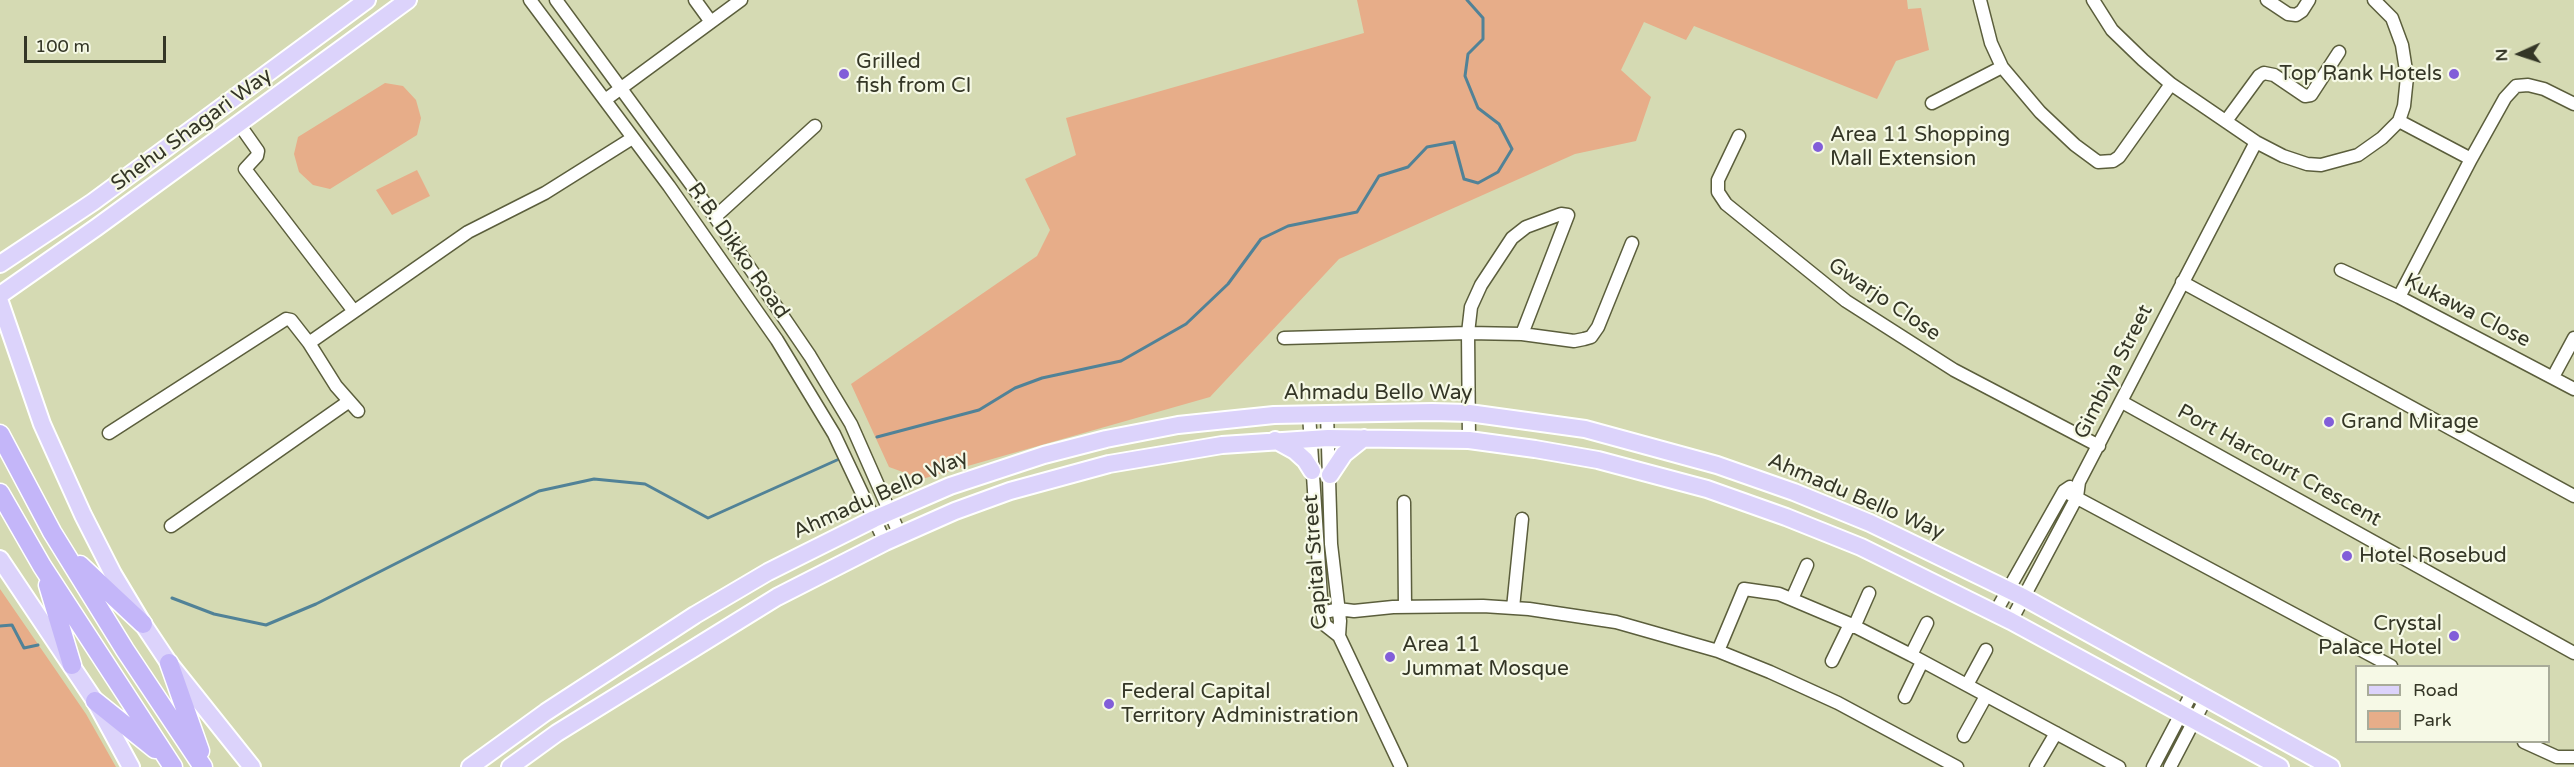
<!DOCTYPE html>
<html>
<head>
<meta charset="utf-8">
<style>
	body { margin:0 }
	#map { position:relative; width:2574px; height:767px; overflow:hidden; background:#d5dab3; font-family:"Varela Round",sans-serif }
	canvas { display:block }
	.legend { position:absolute; left:2355px; top:665px; width:195px; height:78px; box-sizing:border-box; background:#f6f9e6; border:2px solid #a8ab99; margin:0; padding:8px 10px; list-style:none; font-size:18px; color:#343626 }
	.legend li { display:flex; align-items:center; gap:12px; height:30px }
	.legend b { width:30px; border:2px solid #a8ab99 }
	.north { position:absolute; left:2490px; top:24px; width:60px; height:60px; -webkit-text-stroke:4px #f6f9e6; paint-order:stroke; rotate:267deg; font-size:16px; font-weight:700; line-height:24px; text-align:center; color:#343626 }
	.north::after { content:''; display:block; margin:auto; width:21px; height:27px; background:#343626; clip-path:polygon(50% 0,100% 100%,50% 72%,0 100%) }
	.scale { position:absolute; left:24px; top:36px; width:142px; height:27px; box-sizing:border-box; border:3px solid #343626; border-top:0; padding-left:8px; font-size:18px; line-height:21px; white-space:nowrap; color:#343626; -webkit-text-stroke:4px #f6f9e6; paint-order:stroke }
</style>
</head>
<body>
<div id="map">
<canvas width="2574" height="767"></canvas>
<ul class="legend">
<li><b style="height:8px;background:#dcd3fb"></b>Road</li>
<li><b style="height:16px;background:#e7ad89"></b>Park</li>
</ul>
<div class="north">N</div>
<div class="scale">100 m</div>
</div>
<script>
const g = document.querySelector('canvas').getContext('2d');
g.lineJoin = 'round';
function paint(path, color) { g.fillStyle = color; g.fill(path, 'evenodd'); }
const poly = rows => new Path2D(rows.map(r => 'M' + r).join(''));
function stroke(path, color, width, dash) { g.strokeStyle = color; g.lineWidth = width; g.lineCap = dash ? 'butt' : 'round'; g.setLineDash(dash || []); g.stroke(path); }
function drawText(font, color, halo, rows, align = 'center') {
  g.font = font + ' "Varela Round",sans-serif'; g.lineWidth = 4.5; g.setLineDash([]); g.textBaseline = 'middle'; g.strokeStyle = halo; g.fillStyle = color; for (const [text, x, y, turn = 0] of rows) {
    g.save(); g.translate(x, y); g.rotate((+turn || 0) * Math.PI / 180); g.textAlign = isNaN(turn) ? turn : align; if (halo) g.strokeText(text, 0, 0); g.fillText(text, 0, 0); g.restore();
  }
}
paint(poly([
	[1357,0,1907,0,1908,9,1921,8,1929,50,1896,61,1877,99,1694,26,1686,40,1644,22,1621,70,1651,97,1636,141,1575,154,1339,259,1210,397,922,479,889,467,851,384,1037,256,1050,230,1025,179,1076,155,1066,118,1364,33],
	[385,83,403,86,416,100,421,118,417,135,330,189,313,185,299,172,294,154,298,137],
	[417,170,430,196,392,215,376,190],
	[0,589,86,714,116,767,0,767]
]), '#e7ad89');
stroke(poly([
	[877,437,979,410,1015,388,1042,378,1121,361,1186,324,1228,284,1261,239,1288,226,1357,212,1379,176,1408,167,1427,147,1454,142,1464,179,1478,183,1498,172,1512,149,1499,124,1478,108,1465,76,1468,54,1483,39,1483,18,1467,0],
	[172,598,214,614,266,625,316,604,539,491,594,479,645,484,708,518,837,460],
	[0,626,12,625,24,648,38,645]
]), '#518297', 3);
const minor = poly([
	[530,0,669,186,777,340,834,434,885,542],
	[556,0,715,217,810,356,851,424,900,535],
	[695,0,711,22],
	[1980,0,1991,43,2002,67,2040,112,2075,145,2098,162,2113,161,2119,157,2171,84],
	[2093,0,2112,30,2143,60,2171,84,2256,142,2283,156,2307,164,2321,165,2358,155,2382,138,2399,121,2404,106,2407,77,2402,45,2392,18,2374,0],
	[2267,0,2288,14,2296,15,2302,11,2309,0],
	[605,100,741,0],
	[1932,103,2002,67],
	[2226,121,2259,76,2264,73,2274,75,2305,96,2311,95,2339,52],
	[2399,121,2471,159],
	[239,124,258,151,257,156,245,169,353,310],
	[1739,136,1718,180,1718,192,1726,204,1846,301,1954,370,2099,446],
	[715,217,815,126],
	[2341,270,2399,297,2574,389],
	[2182,282,2574,496],
	[2399,297,2471,159,2505,98,2516,86,2528,85,2544,89,2574,104],
	[1284,338,1468,333,1522,334,1574,341,1584,339,1591,337,1598,327,1632,243],
	[2553,377,2574,338],
	[2122,402,2574,653],
	[358,411,336,386,309,343,468,232,545,193,631,139],
	[1327,413,1331,544,1340,621,1339,636,1401,767],
	[1309,414,1322,613,1325,625,1339,636],
	[109,433,286,319,291,320,309,343],
	[1469,440,1468,333,1471,307,1481,285,1512,238,1526,227,1561,214,1568,215,1522,334],
	[2064,491,2391,666],
	[1404,502,1405,607],
	[171,526,348,402],
	[1792,599,1807,565],
	[1513,608,1522,519],
	[1322,613,1338,609,1354,611,1393,607,1483,606,1529,609,1616,622,1718,651,1770,672,1838,703,1957,767],
	[1995,613,2064,491,2070,487],
	[2011,621,2077,497,2079,482,2256,142],
	[1854,627,1869,593],
	[1718,651,1744,589,1779,594,1850,624,1911,655,2119,767],
	[1911,655,1927,623],
	[1832,661,1850,624],
	[1967,685,1986,650],
	[1905,697,1922,662],
	[1964,736,1986,696],
	[2524,742,2557,757,2574,757],
	[2036,767,2056,733],
	[2153,767,2193,691],
	[2170,767,2206,698]
]);
const major = poly([
	[0,264,93,202,367,0],
	[0,295,97,227,408,0],
	[0,302,42,424,83,515,113,574,143,624,169,663,252,767],
	[1275,440,1295,451,1305,460,1312,471],
	[1330,475,1344,454,1364,438],
	[0,559,95,701,131,767],
	[470,767,546,712,695,615,768,572,874,519,950,486,1044,455,1106,439,1178,425,1274,415,1432,412,1469,413,1585,429,1717,465,1794,492,1870,523,2023,597,2331,767],
	[510,767,557,733,777,597,885,542,955,511,1010,491,1109,464,1222,445,1328,438,1469,440,1535,449,1598,460,1707,489,1786,517,1861,547,2011,621,2280,767]
]);
const highway = poly([
	[0,434,52,532,125,650,203,767],
	[0,493,42,566,173,767],
	[80,565,143,624],
	[48,585,72,665],
	[169,663,200,751],
	[95,701,155,749]
]);
stroke(minor, '#5b5e3c', 15);
stroke(major, '#fff', 20);
stroke(highway, '#fff', 21);
stroke(minor, '#fff', 12);
stroke(major, '#dcd3fb', 16);
stroke(highway, '#c4b6f9', 18);
for (const [x, y, r, color] of [
	[844,74,6,"#825ed9"],
	[2454,74,6,"#825ed9"],
	[1818,147,6,"#825ed9"],
	[2329,422,6,"#825ed9"],
	[2347,556,6,"#825ed9"],
	[2454,636,6,"#825ed9"],
	[1390,657,6,"#825ed9"],
	[1109,704,6,"#825ed9"]
]) { const dot = new Path2D(); dot.arc(x, y, r, 0, 2 * Math.PI); g.fillStyle = color; g.fill(dot); stroke(dot, '#f6f9e6', 2); }
drawText('21px', '#343626', '#f6f9e6', [
	["Grilled",856,62],
	["fish from CI",856,86],
	["Top Rank Hotels",2442,74,"right"],
	["Area 11 Shopping",1830,135],
	["Mall Extension",1830,159],
	["Grand Mirage",2341,422],
	["Hotel Rosebud",2359,556],
	["Crystal",2442,624,"right"],
	["Palace Hotel",2442,648,"right"],
	["Area 11",1402,645],
	["Jummat Mosque",1402,669],
	["Federal Capital",1121,692],
	["Territory Administration",1121,716]
], 'left');
drawText('21px', '#343626', '#f6f9e6', [
	["Shehu Shagari Way",192,130,-36],
	["R.B. Dikko Road",738,251,55],
	["Gwarjo Close",1884,300,34],
	["Kukawa Close",2467,311,27],
	["Gimbiya Street",2114,372,-63],
	["Ahmadu Bello Way",1378,393],
	["Port Harcourt Crescent",2279,466,29],
	["Ahmadu Bello Way",881,495,-24],
	["Ahmadu Bello Way",1856,497,23],
	["Capital Street",1316,562,-94]
]);
</script>
</body>
</html>
